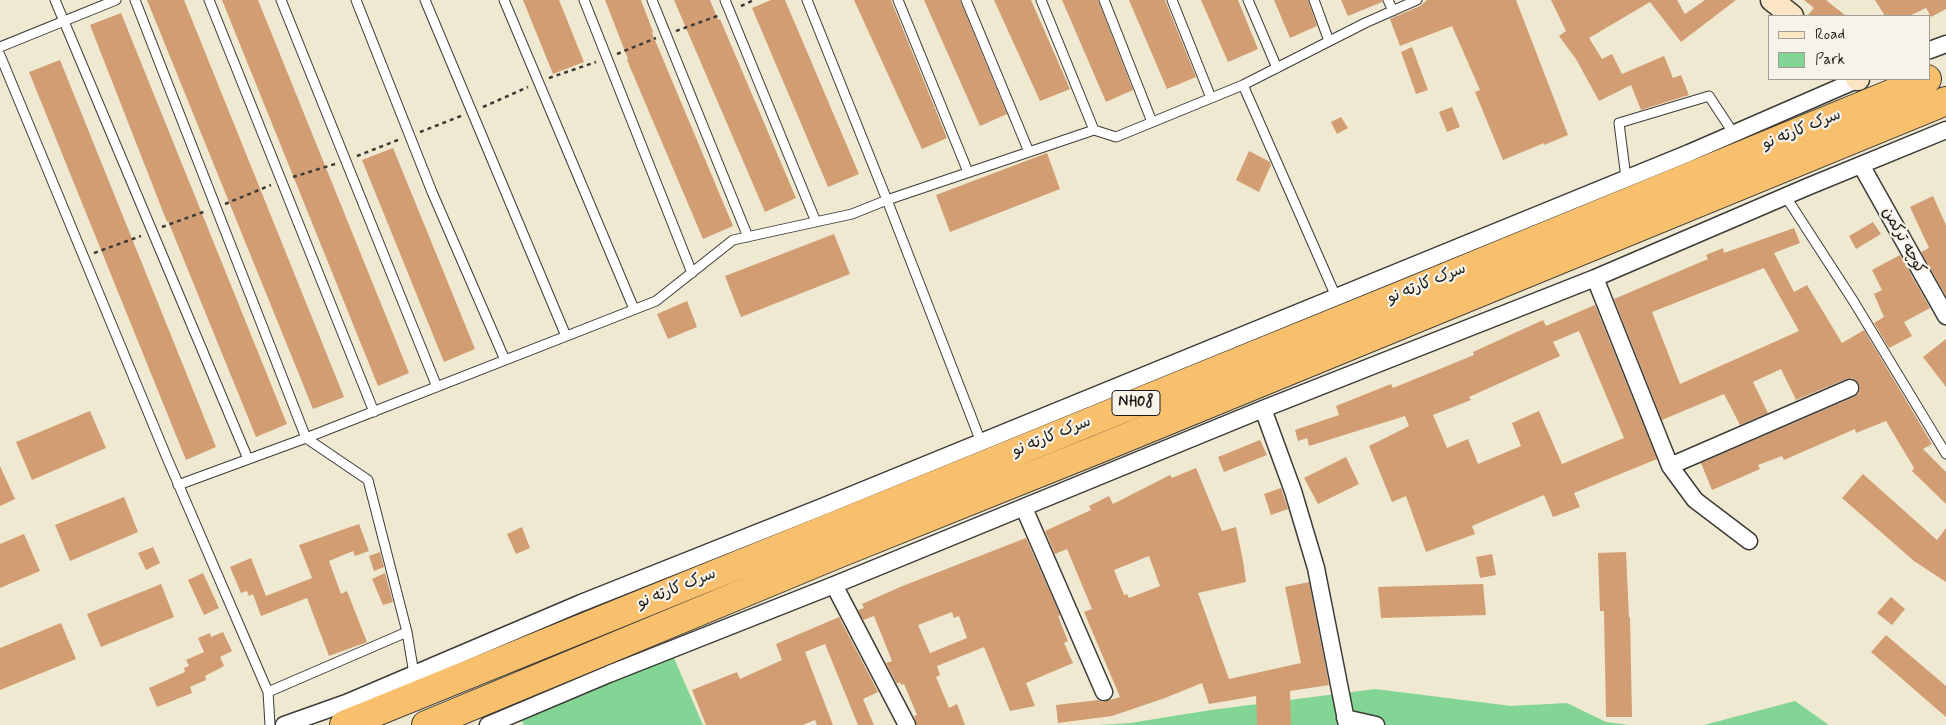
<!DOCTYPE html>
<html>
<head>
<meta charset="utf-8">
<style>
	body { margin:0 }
	#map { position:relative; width:1946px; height:725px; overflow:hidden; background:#f0e9d1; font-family:Mynerve,sans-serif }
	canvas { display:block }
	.legend { position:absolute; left:1768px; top:15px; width:162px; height:65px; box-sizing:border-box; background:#f7f3e8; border:1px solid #9f9d96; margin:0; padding:6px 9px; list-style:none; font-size:15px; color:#1c1c1c }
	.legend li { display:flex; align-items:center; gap:10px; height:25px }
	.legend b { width:25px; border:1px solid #9f9d96 }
</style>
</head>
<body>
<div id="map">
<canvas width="1946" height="725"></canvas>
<ul class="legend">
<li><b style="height:6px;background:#fce5c4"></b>Road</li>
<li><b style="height:14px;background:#83d595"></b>Park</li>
</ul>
</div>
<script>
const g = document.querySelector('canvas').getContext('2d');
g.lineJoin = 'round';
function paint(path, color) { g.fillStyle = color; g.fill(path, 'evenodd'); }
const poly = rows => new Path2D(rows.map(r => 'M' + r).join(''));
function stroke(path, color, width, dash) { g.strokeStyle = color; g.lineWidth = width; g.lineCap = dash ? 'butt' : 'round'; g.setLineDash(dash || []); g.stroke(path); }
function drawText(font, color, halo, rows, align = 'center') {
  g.font = font + ' Mynerve,"Playpen Sans Arabic",sans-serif'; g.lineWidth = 4.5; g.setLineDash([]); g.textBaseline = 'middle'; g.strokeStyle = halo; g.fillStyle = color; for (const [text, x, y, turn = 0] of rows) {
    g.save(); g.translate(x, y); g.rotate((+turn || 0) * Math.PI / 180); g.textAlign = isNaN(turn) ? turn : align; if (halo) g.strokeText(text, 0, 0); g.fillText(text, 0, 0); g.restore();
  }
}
paint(poly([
	[670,649,703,725,524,725,518,713],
	[1375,689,1511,706,1567,703,1606,722,1629,725,1099,725,1130,723,1211,710],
	[1795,701,1829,725,1704,725]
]), '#83d595');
paint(poly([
	[147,0,184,0,344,397,313,409],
	[222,0,258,0,409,373,378,386],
	[523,0,559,0,584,62,553,74],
	[605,0,641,0,653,32,652,33,733,226,703,239,627,60,628,59],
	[674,0,710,0,718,20,720,19,796,198,765,212],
	[771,0,785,0,859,174,828,187,752,8],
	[854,0,891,0,947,138,922,149],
	[924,0,960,0,1007,114,980,126],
	[994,0,1031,0,1070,89,1040,101],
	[1062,0,1098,0,1133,90,1106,102],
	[1129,0,1165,0,1196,77,1167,89],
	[1201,0,1238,0,1258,49,1228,62],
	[1274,0,1308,0,1317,26,1290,38],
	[1341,0,1382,0,1382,2,1348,16],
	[1427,0,1516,0,1568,135,1544,145,1544,143,1503,160,1475,92,1480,90,1452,26,1400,46,1390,19,1420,6],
	[1551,0,1677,0,1685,14,1705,0,1736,0,1681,42,1650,2,1589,38,1602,59,1612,54,1622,74,1664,56,1673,78,1681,75,1689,95,1641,110,1631,85,1599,101,1576,59,1559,36,1566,31],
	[1804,0,1826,0,1846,16,1807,16,1814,8],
	[1875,0,1946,0,1946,9,1931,17,1926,8,1909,16,1885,16],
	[121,13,287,424,256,437,168,221,167,222,90,25],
	[1412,47,1428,90,1416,94,1401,52],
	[60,60,216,447,186,460,29,72],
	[1452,107,1460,127,1447,132,1439,112],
	[1341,117,1348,128,1337,134,1331,122],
	[393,148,475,349,444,362,362,160],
	[1249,151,1270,162,1271,165,1259,192,1236,180],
	[1047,153,1060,189,950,232,936,195],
	[1933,196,1946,225,1946,296,1921,252,1929,248,1910,207],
	[1873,222,1881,234,1856,249,1849,236],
	[1794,228,1800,243,1774,253,1794,292,1807,285,1842,343,1864,330,1932,444,1923,449,1946,472,1946,504,1912,471,1914,468,1886,421,1856,433,1855,429,1784,460,1782,456,1758,465,1760,469,1712,490,1701,463,1854,397,1858,394,1860,389,1859,384,1852,378,1846,379,1796,400,1781,369,1753,382,1768,413,1740,425,1724,394,1662,420,1614,299,1708,259,1706,255,1723,248,1724,253],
	[1764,268,1799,331,1680,384,1652,312],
	[834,234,850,274,741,317,725,276],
	[1900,255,1930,308,1904,322,1912,336,1889,348,1874,323,1884,317,1874,294,1882,290,1872,270],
	[687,301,697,327,668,339,657,314],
	[1595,305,1657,459,1574,493,1580,507,1553,517,1544,495,1472,526,1475,534,1426,552,1406,496,1392,502,1369,446,1409,426,1405,416,1309,446,1307,438,1298,441,1295,430,1339,415,1336,406,1391,384,1393,388,1474,355,1473,352,1543,320,1546,326],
	[1579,331,1624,438,1562,464,1539,411,1512,423,1521,446,1478,464,1468,439,1447,448,1433,415,1471,400,1469,397,1560,356,1553,342],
	[1946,339,1946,387,1923,357],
	[90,411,106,448,32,480,16,442],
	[1260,440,1267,455,1224,472,1218,457],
	[1346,457,1359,484,1318,504,1304,478],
	[0,466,15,499,0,506],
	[1196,468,1222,531,1236,527,1243,561,1246,582,1198,593,1229,679,1301,663,1285,587,1309,582,1329,685,1290,691,1291,725,1257,725,1256,696,1209,704,1202,683,1165,698,1112,716,1058,723,1056,705,1098,700,1103,702,1120,697,1084,612,1092,609,1067,549,1055,554,1045,531,1091,510,1089,506,1109,496,1113,504,1170,475,1172,478],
	[1149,556,1160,586,1129,598,1127,594,1124,595,1114,570],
	[1863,474,1937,540,1946,528,1946,582,1914,561,1842,498],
	[1281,488,1288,509,1271,515,1264,494],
	[124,497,138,532,70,561,55,525],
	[359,524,369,551,355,556,353,551,329,561,341,594,347,591,367,642,329,656,307,598,261,616,253,594,249,596,247,591,241,593,230,567,251,558,266,596,312,578,299,545],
	[522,527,530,548,516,554,507,534],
	[24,534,40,571,0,588,0,544],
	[1026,538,1060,615,1058,616,1068,641,1064,643,1073,663,1026,683,1035,706,1010,711,984,647,937,666,940,675,936,677,949,708,957,704,965,725,917,725,914,716,917,715,904,684,901,685,900,682,897,684,886,663,892,661,874,616,863,620,858,610,864,608,862,604,900,587],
	[952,612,954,618,959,616,967,638,930,653,918,625],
	[153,547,160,563,146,570,138,553],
	[380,552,384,567,374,571,369,556],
	[1626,552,1629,617,1630,617,1632,717,1606,717,1604,611,1600,611,1598,553],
	[1492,554,1496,575,1480,578,1476,557],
	[203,573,219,608,204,615,188,580],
	[385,573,393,602,383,605,372,579],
	[161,584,174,617,101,647,87,614],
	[1483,584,1486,615,1381,618,1378,587],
	[1891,597,1905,609,1892,625,1877,613],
	[839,617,878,692,863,699,874,725,858,725,825,644,805,652,833,725,817,725,815,720,803,725,706,725,692,690,737,672,740,679,782,660,776,644],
	[61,623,76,659,0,690,0,648],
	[223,632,232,651,220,657,224,666,205,676,206,680,190,687,192,693,157,707,149,688,185,672,184,668,189,666,186,660,204,652,198,638,210,633,211,637],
	[1886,635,1946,686,1946,717,1871,652]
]), '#d29d72');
const lane = poly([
	[55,0,248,459],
	[135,0,306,438,368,480,407,632,414,674],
	[209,0,374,412],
	[281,0,437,387],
	[356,0,432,192,505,360],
	[425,0,566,336],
	[504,0,634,309],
	[584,0,692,273],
	[652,0,748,237],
	[725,0,816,222],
	[807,0,887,200,981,442],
	[898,0,968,172],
	[966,0,1029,152],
	[1041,0,1094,130],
	[1104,0,1152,122],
	[1172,0,1211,98],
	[1248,0,1277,68],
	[1314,0,1329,41],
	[1388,0,1393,11],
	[0,47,116,0],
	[0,55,167,458,268,692,270,725],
	[1243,85,1337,299],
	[1626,178,1619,123,1709,96,1734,134],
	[1786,197,1854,302,1946,454],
	[178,485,306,438,656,301,733,240,852,214,887,200,1094,130,1116,137,1243,85,1365,23,1417,0],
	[268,692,407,632]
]);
const street = poly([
	[1930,50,1946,44],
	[1861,165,1946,316],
	[1595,278,1670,466,1695,500,1749,541],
	[1263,409,1293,491,1316,568,1347,725],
	[1670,466,1850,388],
	[1024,508,1104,692],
	[834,585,907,725],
	[1345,718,1376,725],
	[284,725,346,703,581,603,822,507,1689,153,1859,79],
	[488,725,609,674,834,585,1263,409,1595,278,1807,187,1946,130]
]);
const secondary = poly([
	[1772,0,1792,16],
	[1857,79,1858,79]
]);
const highway = poly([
	[344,725,1412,291,1927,79],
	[426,725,835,555,1096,450,1946,101]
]);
stroke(lane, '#3c3b37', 11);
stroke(street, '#3c3b37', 19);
stroke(secondary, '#3c3b37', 25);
stroke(highway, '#3c3b37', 30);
stroke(poly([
	[741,6,754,0],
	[676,31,720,15],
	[617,54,656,38],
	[549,78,596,62],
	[483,107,528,87],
	[420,132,461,116],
	[357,156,398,140],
	[293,177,335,164],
	[225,204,271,185],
	[162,227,206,211],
	[94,253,141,236]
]), '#3c3b37', 2.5, [4, 4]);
stroke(lane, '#fff', 9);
stroke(street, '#fff', 16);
stroke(secondary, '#fce5c4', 22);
stroke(highway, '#f8bf6c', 28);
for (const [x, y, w] of [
	[1136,403,48]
]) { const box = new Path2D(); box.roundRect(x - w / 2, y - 12.5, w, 25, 4); g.fillStyle = '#f7f3e8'; g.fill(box); stroke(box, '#1c1c1c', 1); }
drawText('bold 15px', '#1c1c1c', null, [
	["NH08",1136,403]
]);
drawText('16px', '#1c1c1c', '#f7f3e8', [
	["سرک کارته نو",1802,130,-22],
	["کوچه ترکمن",1903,241,61],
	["سرک کارته نو",1427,284,-22],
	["سرک کارته نو",1052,437,-22],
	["سرک کارته نو",677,589,-22]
]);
</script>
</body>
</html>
